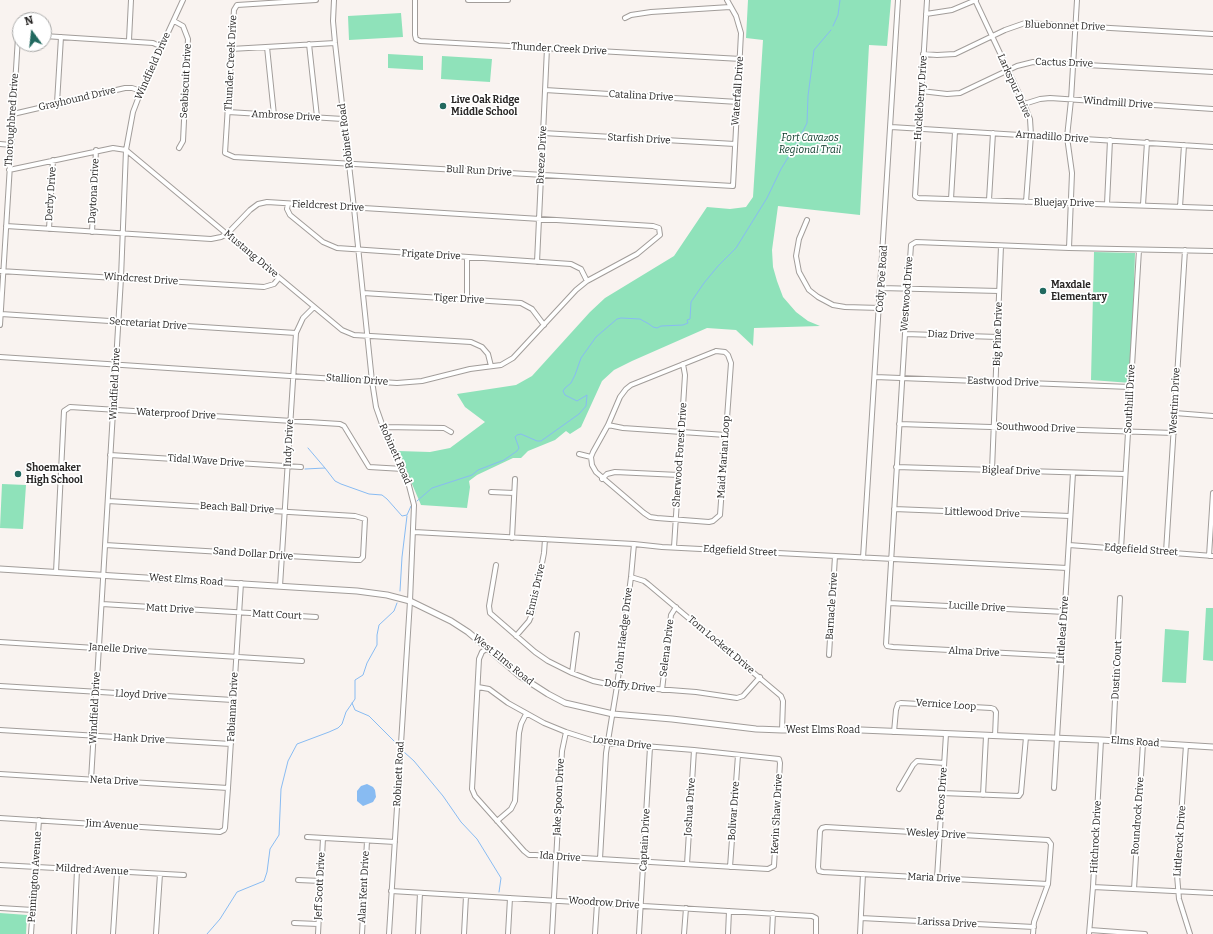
<!DOCTYPE html>
<html>
<head>
<meta charset="utf-8">
<style>
	body { margin:0 }
	#map { position:relative; width:1213px; height:934px; overflow:hidden; background:#f9f3f0; font-family:Bitter,serif }
	canvas { display:block }
	.north { position:absolute; left:12px; top:12px; width:40px; height:40px; box-sizing:border-box; background:#fff; border:1px solid #a9a9a8; border-radius:50%; rotate:345deg; font-size:11px; font-weight:700; line-height:16px; text-align:center; color:#292726 }
	.north::after { content:''; display:block; margin:auto; width:14px; height:18px; background:#21695f; clip-path:polygon(50% 0,100% 100%,50% 72%,0 100%) }
</style>
</head>
<body>
<div id="map">
<canvas width="1213" height="934"></canvas>
<div class="north">N</div>
</div>
<script>
const g = document.querySelector('canvas').getContext('2d');
g.lineJoin = 'round';
function paint(path, color) { g.fillStyle = color; g.fill(path, 'evenodd'); }
const poly = rows => new Path2D(rows.map(r => 'M' + r).join(''));
function stroke(path, color, width, dash) { g.strokeStyle = color; g.lineWidth = width; g.lineCap = dash ? 'butt' : 'round'; g.setLineDash(dash || []); g.stroke(path); }
function drawText(font, color, halo, rows, align = 'center') {
  g.font = font + ' Bitter,serif'; g.lineWidth = 3.5; g.setLineDash([]); g.textBaseline = 'middle'; g.strokeStyle = halo; g.fillStyle = color; for (const [text, x, y, turn = 0] of rows) {
    g.save(); g.translate(x, y); g.rotate((+turn || 0) * Math.PI / 180); g.textAlign = isNaN(turn) ? turn : align; if (halo) g.strokeText(text, 0, 0); g.fillText(text, 0, 0); g.restore();
  }
}
paint(poly([
	[748,0,891,0,887,46,869,45,860,215,778,206,772,250,773,267,777,281,783,297,796,312,808,321,820,326,754,328,753,346,736,330,707,328,632,361,614,370,602,381,581,427,570,434,566,431,555,440,528,451,521,458,513,458,477,475,469,481,470,487,467,508,421,505,398,451,430,452,450,448,485,422,465,407,457,394,516,385,532,376,590,312,605,298,674,256,707,207,730,209,746,207,753,197,763,40,746,38],
	[401,13,403,37,349,40,348,16],
	[388,54,423,56,423,70,388,68],
	[442,56,492,59,490,82,441,79],
	[1094,252,1135,253,1131,383,1091,380],
	[2,484,26,485,23,529,0,528],
	[1206,608,1213,608,1213,661,1203,660],
	[1165,629,1189,631,1186,683,1162,682],
	[0,913,27,915,26,934,0,934]
]), '#8fe2ba');
paint(poly([
	[367,784,373,787,375,790,376,797,373,802,363,806,357,801,357,791,361,786]
]), '#88bbf2');
stroke(poly([
	[833,26,838,15,840,0],
	[308,448,325,468],
	[305,469,325,468,335,481,341,484,369,494,382,495,387,499,402,516,407,515,411,506],
	[417,501,432,488,472,475,478,470,504,460,517,451,519,448,515,437,517,435,521,434,537,441,541,441,579,414,586,406,587,395,577,401,565,395,563,391,565,388,571,383,575,375,581,358,596,337,617,319,621,318,640,319,649,324,653,327,657,328,661,326,683,325,688,323,687,320,690,319,691,302,704,283,718,266,736,248,767,198,781,169,797,143,807,123,808,96,814,50,831,30],
	[400,591,402,557,407,516],
	[352,703,355,710,369,716,396,743],
	[404,752,414,761,443,796,461,822,477,839,501,878,499,892],
	[207,934,220,919,237,892,264,881,267,872,270,849,279,835,281,789,288,761,297,744,329,732,338,728,342,724,346,712,355,699,355,680,363,675,367,663,377,645,377,635,379,625,394,611,397,603]
]), '#88bbf2', 1);
const minor = poly([
	[316,0,237,5,234,10,225,153,234,157,733,186,741,33,736,16,727,0],
	[334,0,333,21,335,43,354,208,372,381,376,407,383,427,407,478,414,505,410,601,389,934],
	[415,0,415,35,416,39,420,41,741,59],
	[468,0,508,0],
	[927,0,915,196,918,198,1213,208],
	[975,0,1024,104,1030,119,1031,135,1026,202],
	[926,14,952,10,976,0],
	[625,18,631,15,651,12,730,7],
	[174,21,183,26,188,39,183,141,179,148],
	[44,36,153,43,162,47],
	[129,40,131,0],
	[309,44,317,117],
	[267,47,274,115],
	[231,49,335,43],
	[923,54,937,55,955,54,1005,30,1025,23,1213,34],
	[545,90,738,102],
	[921,91,947,94,960,93,1017,66,1033,62,1213,72],
	[57,103,61,37],
	[1024,104,1040,99,1050,98,1213,109],
	[228,112,343,119],
	[13,114,125,88,132,88,141,91],
	[891,127,1213,147],
	[543,133,735,144],
	[0,144,11,145],
	[9,170,113,148,126,150,342,330,354,335,471,342,482,347,488,354,491,366],
	[951,199,955,132],
	[989,200,993,133],
	[288,204,287,209,290,215,323,242,337,248,571,264,581,269,587,281],
	[1107,204,1110,140],
	[1143,205,1147,142],
	[1180,207,1184,145],
	[807,220,799,239,796,256,799,272,809,290,818,297,833,305,845,307,880,308],
	[49,229,53,160],
	[92,232,96,150],
	[1069,248,1072,173,1067,137,1071,100,1077,0],
	[537,262,547,48],
	[0,271,264,287,274,284,279,278],
	[881,288,999,291],
	[363,293,521,303,532,309,544,325],
	[467,299,467,257],
	[1,314,296,333],
	[0,325,18,37,20,35],
	[905,334,998,337],
	[716,351,725,352,728,355,731,363,720,515,713,521,709,522,657,518,650,517,644,513,596,472,592,465,591,457,593,452,608,425,620,397,626,389,631,385,716,351],
	[0,357,397,383,422,381,470,369,501,365,513,358,576,290,587,281,637,254,660,235,659,228,653,226,267,202,258,204,250,210,227,234,221,237,211,239,6,226],
	[875,377,1130,387],
	[1175,413,1213,416],
	[899,424,1174,433],
	[608,425,623,428,726,435],
	[383,427,444,428,451,432],
	[579,454,591,457],
	[110,455,301,467],
	[896,467,1125,474],
	[992,470,1001,246],
	[602,479,607,474,615,472,679,475],
	[491,492,514,493],
	[894,509,1070,516],
	[414,532,634,544,662,547,1067,568],
	[512,538,515,479],
	[105,545,356,560,360,560,363,557,365,519,355,516,108,501],
	[1069,545,1213,556],
	[674,547,685,375,683,364],
	[1121,549,1139,250],
	[1166,552,1185,250],
	[1209,556,1213,493],
	[863,558,898,0],
	[496,565,489,606,490,613,535,652,548,661,572,673,593,681,617,686,696,692,737,698,743,696,760,677],
	[56,572,64,411,70,407,340,424,344,426,369,467,403,469],
	[631,577,644,581,648,584,781,696,783,701,782,730],
	[280,586,296,333,303,318,314,307],
	[889,603,1065,612],
	[102,604,316,617],
	[516,636,529,621,532,614,544,553,545,539],
	[0,642,302,661],
	[829,655,835,556],
	[1062,656,893,647,887,646,886,644,905,334,911,245,916,242,1069,248,1213,251],
	[572,673,577,634],
	[0,686,233,700],
	[478,687,489,689,508,703,544,723,566,732,591,740,607,743,694,750,779,759,780,763,774,866,768,869,600,859,535,855,529,855,524,851,475,796,472,789,479,659,482,652,486,649],
	[662,690,671,615,676,607],
	[0,730,231,744],
	[894,732,896,710,898,704,901,703,991,708,994,709,996,712,995,736],
	[1113,741,1120,598],
	[1186,745,1177,875,1179,899,1190,934],
	[0,774,228,788],
	[91,780,121,278,126,150,133,112,141,91,183,0],
	[1054,788,1073,473],
	[899,789,913,765,917,761,944,763],
	[942,793,1019,796,1021,793,1026,737],
	[983,795,986,736],
	[0,818,220,832,224,830,225,828,228,788,241,583],
	[497,821,511,809,515,801,519,733,521,724,526,714],
	[307,837,395,842],
	[600,859,606,753,617,686,631,577,634,544],
	[687,864,694,750],
	[0,865,184,875],
	[730,867,738,755],
	[937,878,946,734],
	[298,880,321,881],
	[1093,887,1213,893],
	[1134,889,1143,743],
	[391,891,812,916,816,918,816,934],
	[0,908,33,910],
	[861,918,1034,927],
	[294,923,318,924],
	[1090,930,1145,934],
	[31,934,39,820],
	[74,934,77,870],
	[113,934,117,872],
	[156,934,160,874],
	[318,934,323,838],
	[362,934,367,841],
	[418,934,420,893],
	[464,934,466,896],
	[508,934,510,898],
	[552,934,562,751,566,732],
	[595,934,597,903],
	[639,934,650,747],
	[684,934,686,908],
	[728,934,729,911],
	[772,934,773,913],
	[860,934,863,874],
	[1033,934,1034,922,1048,884,1051,844,1048,840,826,827,822,828,820,831,818,867,819,871,823,872,1048,884],
	[1089,934,1093,887,1101,740]
]);
const major = poly([
	[0,569,357,591,387,595,410,601,451,621,468,632,520,676,548,694,565,703,613,714,672,719,756,729,782,730,861,730,1101,740,1213,747]
]);
stroke(minor, '#a29d9a', 6);
stroke(major, '#a29d9a', 7);
stroke(minor, '#fff', 4);
stroke(major, '#fff', 5);
for (const [x, y, r, color] of [
	[443,106,4,"#21695f"],
	[1043,291,4,"#21695f"],
	[18,474,4,"#21695f"]
]) { const dot = new Path2D(); dot.arc(x, y, r, 0, 2 * Math.PI); g.fillStyle = color; g.fill(dot); stroke(dot, '#fff', 1.5); }
drawText('10px', '#292726', '#fff', [
	["Bluebonnet Drive",1065,26,2],
	["Thunder Creek Drive",559,49,3],
	["Thunder Creek Drive",231,63,-87],
	["Cactus Drive",1064,63,2],
	["Windfield Drive",153,66,-66],
	["Seabiscuit Drive",186,81,-87],
	["Larkspur Drive",1014,86,66],
	["Waterfall Drive",738,91,-86],
	["Catalina Drive",641,96,3],
	["Huckleberry Drive",921,98,-86],
	["Grayhound Drive",77,99,-13],
	["Windmill Drive",1118,103,4],
	["Ambrose Drive",286,116,3],
	["Thoroughbred Drive",12,120,-86],
	["Robinett Road",346,136,-97],
	["Armadillo Drive",1052,137,4],
	["Starfish Drive",639,139,3],
	["Breeze Drive",542,155,-87],
	["Bull Run Drive",479,171,3],
	["Daytona Drive",94,191,-87],
	["Derby Drive",51,194,-86],
	["Bluejay Drive",1064,203,1],
	["Fieldcrest Drive",328,206,3],
	["Mustang Drive",251,254,40],
	["Frigate Drive",431,255,3],
	["Windcrest Drive",141,279,4],
	["Cody Poe Road",882,279,-86],
	["Westwood Drive",907,294,-86],
	["Tiger Drive",459,299,3],
	["Secretariat Drive",148,324,4],
	["Big Pine Drive",998,334,-88],
	["Diaz Drive",951,335,2],
	["Stallion Drive",357,380,4],
	["Eastwood Drive",1003,382,2],
	["Windfield Drive",115,384,-87],
	["Southhill Drive",1130,399,-87],
	["Westrim Drive",1175,401,-87],
	["Waterproof Drive",176,414,3],
	["Southwood Drive",1036,428,2],
	["Indy Drive",289,443,-87],
	["Robinett Road",395,454,66],
	["Sherwood Forest Drive",680,455,-86],
	["Maid Marian Loop",724,457,-86],
	["Tidal Wave Drive",206,461,4],
	["Bigleaf Drive",1011,471,2],
	["Beach Ball Drive",237,508,3],
	["Littlewood Drive",982,513,2],
	["Edgefield Street",1141,550,4],
	["Edgefield Street",740,551,3],
	["Sand Dollar Drive",253,554,4],
	["West Elms Road",186,580,4],
	["Ennis Drive",536,590,-77],
	["Barnacle Drive",832,606,-86],
	["Lucille Drive",977,607,3],
	["Matt Drive",170,609,3],
	["Matt Court",277,615,3],
	["John Haedge Drive",624,630,-83],
	["Littleleaf Drive",1063,630,-86],
	["Tom Lockett Drive",721,645,40],
	["Selena Drive",667,648,-83],
	["Janelle Drive",118,649,4],
	["Alma Drive",974,652,3],
	["West Elms Road",503,660,39],
	["Dustin Court",1117,670,-87],
	["Doffy Drive",630,686,7],
	["Lloyd Drive",141,695,3],
	["Vernice Loop",946,705,4],
	["Fabianna Drive",233,707,-87],
	["Windfield Drive",95,708,-87],
	["West Elms Road",823,730],
	["Hank Drive",139,739,3],
	["Elms Road",1135,742,4],
	["Lorena Drive",622,743,7],
	["Robinett Road",399,774,-87],
	["Neta Drive",114,781,3],
	["Pecos Drive",942,794,-86],
	["Jake Spoon Drive",559,797,-87],
	["Joshua Drive",690,807,-86],
	["Bolivar Drive",734,811,-86],
	["Kevin Shaw Drive",777,814,-87],
	["Roundrock Drive",1138,816,-86],
	["Jim Avenue",112,825,4],
	["Wesley Drive",936,834,3],
	["Hitchrock Drive",1096,837,-87],
	["Captain Drive",645,840,-87],
	["Littlerock Drive",1180,841,-86],
	["Ida Drive",560,857,4],
	["Mildred Avenue",92,870,3],
	["Pennington Avenue",35,877,-86],
	["Maria Drive",934,878,3],
	["Jeff Scott Drive",320,886,-87],
	["Alan Kent Drive",364,887,-87],
	["Woodrow Drive",604,903,4],
	["Larissa Drive",947,923,3]
]);
drawText('bold 10px', '#292726', '#fff', [
	["Live Oak Ridge",451,100],
	["Middle School",451,112],
	["Maxdale",1051,285],
	["Elementary",1051,297],
	["Shoemaker",26,468],
	["High School",26,480]
], 'left');
drawText('italic 10px', '#033422', '#fff', [
	["Fort Cavazos",810,138],
	["Regional Trail",810,150]
]);
</script>
</body>
</html>
